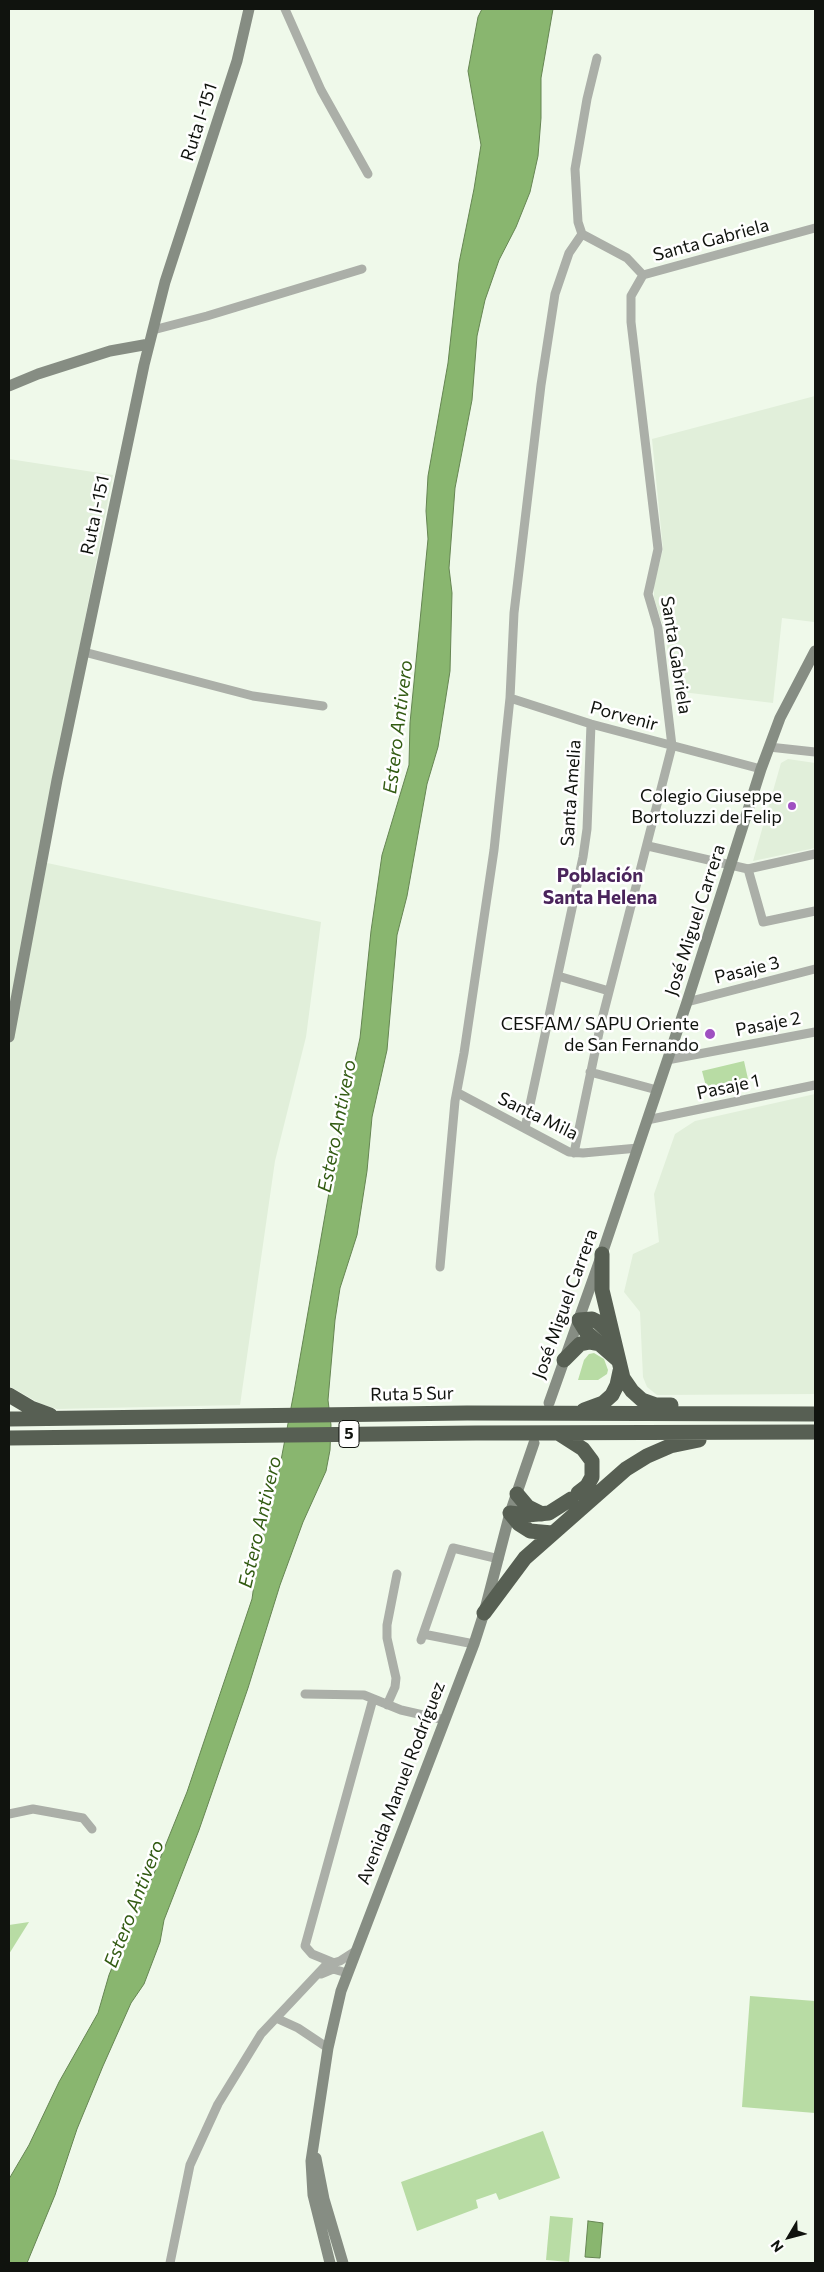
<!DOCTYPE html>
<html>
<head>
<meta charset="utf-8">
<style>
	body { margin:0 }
	#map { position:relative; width:824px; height:2272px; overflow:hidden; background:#eff9ea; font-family:Commissioner,sans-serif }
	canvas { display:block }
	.frame { position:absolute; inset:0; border:10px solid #10130e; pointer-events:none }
	.north { position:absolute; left:764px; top:2212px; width:50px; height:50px; -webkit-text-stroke:4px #fff; paint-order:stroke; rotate:233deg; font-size:14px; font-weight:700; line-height:20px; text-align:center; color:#10130e }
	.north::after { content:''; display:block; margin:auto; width:18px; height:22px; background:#10130e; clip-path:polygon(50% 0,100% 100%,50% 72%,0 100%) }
</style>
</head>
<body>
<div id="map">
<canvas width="824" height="2272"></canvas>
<div class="frame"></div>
<div class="north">N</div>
</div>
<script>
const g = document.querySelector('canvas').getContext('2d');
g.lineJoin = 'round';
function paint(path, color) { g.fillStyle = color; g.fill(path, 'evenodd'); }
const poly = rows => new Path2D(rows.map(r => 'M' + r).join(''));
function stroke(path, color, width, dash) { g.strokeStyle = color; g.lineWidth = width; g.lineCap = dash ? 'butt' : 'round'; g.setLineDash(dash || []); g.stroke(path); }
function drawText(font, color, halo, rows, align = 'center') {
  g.font = font + ' Commissioner,sans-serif'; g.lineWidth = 5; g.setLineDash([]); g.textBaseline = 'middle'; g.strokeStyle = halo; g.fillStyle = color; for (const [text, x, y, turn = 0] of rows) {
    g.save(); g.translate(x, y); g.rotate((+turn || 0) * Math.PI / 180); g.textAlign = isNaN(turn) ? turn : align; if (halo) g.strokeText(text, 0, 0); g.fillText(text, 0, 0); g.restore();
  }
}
paint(poly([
	[815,396,815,620,814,622,782,618,773,703,674,691,665,633,654,598,654,585,663,549,652,439],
	[9,459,113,475,38,861,321,922,306,1037,275,1161,240,1405,57,1409,41,1404,9,1386],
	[788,759,815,763,815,848,753,861,781,763],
	[815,1094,815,1394,657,1395,647,1387,643,1377,640,1312,624,1292,633,1254,659,1242,654,1194,675,1134,695,1121]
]), '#e1efda');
paint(poly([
	[744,1061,750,1088,709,1098,702,1071],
	[594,1353,604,1359,608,1370,607,1374,598,1380,578,1380,584,1360,589,1354],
	[29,1922,9,1954,9,1925],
	[750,1996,815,2001,815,2113,742,2107],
	[543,2131,560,2178,499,2200,496,2193,476,2200,478,2208,417,2231,401,2182],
	[550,2216,573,2218,569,2262,546,2260]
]), '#b8dca4');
const water = poly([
	[482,9,553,9,541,78,541,118,538,156,530,192,516,227,499,260,485,300,477,336,472,400,455,488,449,568,452,593,450,671,438,747,427,784,407,896,397,935,387,1050,372,1117,367,1171,357,1235,340,1288,335,1320,328,1400,331,1425,330,1450,326,1471,303,1522,280,1585,248,1688,199,1830,164,1920,160,1942,144,1984,131,2003,103,2066,77,2129,55,2195,27,2263,9,2263,9,2179,29,2145,59,2082,98,2013,109,1975,122,1943,149,1886,187,1792,252,1599,259,1549,278,1476,294,1392,341,1124,360,1038,371,931,382,855,409,765,410,723,428,539,426,511,428,476,448,363,459,263,474,189,481,145,468,71,478,17,482,9],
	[588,2221,603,2223,600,2258,585,2257,588,2221]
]);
paint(water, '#89b66f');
stroke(water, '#658552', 1);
stroke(poly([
	[285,9,321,90,368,174],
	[597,58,587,99,575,169,578,222,582,234,627,258,643,275],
	[153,330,207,316,362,269],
	[84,652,253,696,323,706],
	[510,698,591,724,761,769],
	[769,747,815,752],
	[648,846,748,869,815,854],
	[748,869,763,922,815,911],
	[558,976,609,991],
	[687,1002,815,969],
	[667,1060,815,1032],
	[590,1072,657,1090],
	[458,1093,569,1152,583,1153,638,1148],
	[647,1120,815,1085],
	[525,1128,583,857,587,829,591,724],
	[574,1153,601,1023,672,746,658,628,648,594,658,549,631,322,631,296,643,275,815,228],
	[440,1267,455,1101,464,1053,494,850,510,698,514,613,541,385,555,294,569,253,582,234],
	[423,1634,474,1644],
	[421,1640,453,1548,499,1559],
	[305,1694,364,1695,401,1710,445,1720],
	[387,1705,395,1687,396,1678,387,1638,387,1625,397,1574],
	[9,1814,33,1809,83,1818,92,1829],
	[334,1963,312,1954,305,1946,373,1699],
	[321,1974,333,1969,347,1973],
	[276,2018,298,2028,328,2048],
	[170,2263,190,2165,218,2104,261,2034,326,1965,340,1961,354,1952]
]), '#abafa8', 9);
stroke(poly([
	[9,386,38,374,110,351,149,344],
	[9,1037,57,780,144,365,165,282,237,61,249,9],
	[549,1403,602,1254,687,1002,761,769,780,718,815,651],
	[316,2158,324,2199,343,2263],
	[330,2263,313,2195,311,2161,328,2048,341,1991,474,1644,484,1613,510,1513,534,1443]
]), '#868d83', 11);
stroke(poly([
	[602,1254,602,1290,623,1378,632,1391,642,1400,656,1405,671,1405],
	[613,1336,598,1322,592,1319,579,1320,587,1333,618,1360],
	[564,1360,580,1344,590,1342,601,1344],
	[9,1395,31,1408,50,1415],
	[584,1410,603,1403,612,1395,617,1385,620,1371],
	[9,1419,467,1413,815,1414],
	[558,1433,583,1449,592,1461,592,1477,587,1486,578,1493],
	[9,1438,476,1433,815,1432],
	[517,1494,528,1507,542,1514],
	[510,1513,527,1515,549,1513,571,1499],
	[510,1513,519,1524,530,1531,552,1533],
	[484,1613,525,1558,626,1469,647,1456,670,1446,699,1440]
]), '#575f53', 15);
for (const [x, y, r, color] of [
	[792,806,5,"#9f50c1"],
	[710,1034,6,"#9f50c1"]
]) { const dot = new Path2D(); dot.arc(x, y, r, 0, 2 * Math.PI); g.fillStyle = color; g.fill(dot); stroke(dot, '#fff', 2); }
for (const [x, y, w] of [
	[349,1434,20]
]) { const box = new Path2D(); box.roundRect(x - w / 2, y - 13.5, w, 27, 4); g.fillStyle = '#fff'; g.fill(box); stroke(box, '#10130e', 1); }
drawText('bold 16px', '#10130e', null, [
	["5",349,1434]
]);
drawText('18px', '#10130e', '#fff', [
	["Ruta I-151",199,122,-72],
	["Santa Gabriela",711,240,-15],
	["Ruta I-151",95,515,-78],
	["Santa Gabriela",676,655,81],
	["Porvenir",624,716,15],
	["Santa Amelia",571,793,-86],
	["José Miguel Carrera",695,920,-72],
	["Pasaje 3",747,970,-14],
	["Pasaje 2",768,1024,-11],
	["Pasaje 1",728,1087,-12],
	["Santa Mila",538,1116,26],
	["José Miguel Carrera",565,1304,-70],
	["Ruta 5 Sur",412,1394,-1],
	["Avenida Manuel Rodríguez",401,1783,-69]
]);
drawText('18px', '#10130e', '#fff', [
	["Colegio Giuseppe",782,796],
	["Bortoluzzi de Felip",782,817],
	["CESFAM/ SAPU Oriente",699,1024],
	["de San Fernando",699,1045]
], 'right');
drawText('italic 19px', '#325b12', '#fff', [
	["Estero Antivero",398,727,-83],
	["Estero Antivero",337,1126,-79],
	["Estero Antivero",260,1522,-77],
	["Estero Antivero",134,1904,-69]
]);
drawText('bold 19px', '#4a245b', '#fff', [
	["Población",600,876],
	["Santa Helena",600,898]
]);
</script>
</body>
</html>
